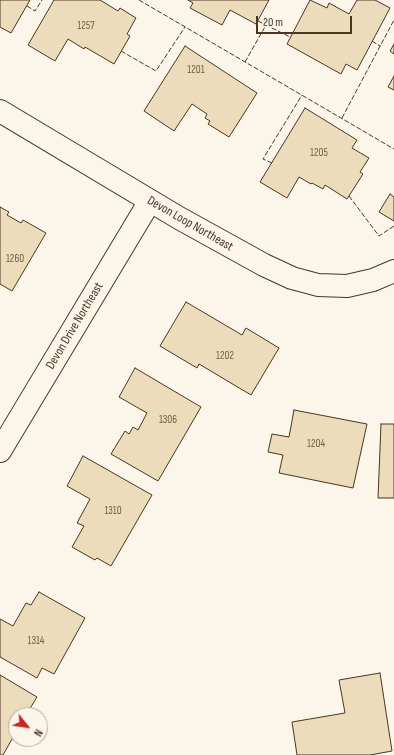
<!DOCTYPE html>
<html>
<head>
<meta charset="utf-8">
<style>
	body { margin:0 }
	#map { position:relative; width:394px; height:755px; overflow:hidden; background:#fbf6e9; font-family:"Sofia Sans Condensed",sans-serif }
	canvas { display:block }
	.north { position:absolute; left:8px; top:707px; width:40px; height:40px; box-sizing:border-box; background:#fbf6e9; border:1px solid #b4a999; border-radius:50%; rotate:120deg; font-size:11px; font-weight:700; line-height:16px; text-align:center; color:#4a3520 }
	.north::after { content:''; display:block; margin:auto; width:14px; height:18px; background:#c62828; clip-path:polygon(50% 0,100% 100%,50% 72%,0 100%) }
	.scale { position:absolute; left:256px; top:16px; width:96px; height:18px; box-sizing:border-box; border:2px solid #4a3520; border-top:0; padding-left:5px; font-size:12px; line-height:14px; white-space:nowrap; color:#4a3520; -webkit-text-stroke:3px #fbf6e9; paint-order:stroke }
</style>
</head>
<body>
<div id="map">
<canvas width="394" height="755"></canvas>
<div class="north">N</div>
<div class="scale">20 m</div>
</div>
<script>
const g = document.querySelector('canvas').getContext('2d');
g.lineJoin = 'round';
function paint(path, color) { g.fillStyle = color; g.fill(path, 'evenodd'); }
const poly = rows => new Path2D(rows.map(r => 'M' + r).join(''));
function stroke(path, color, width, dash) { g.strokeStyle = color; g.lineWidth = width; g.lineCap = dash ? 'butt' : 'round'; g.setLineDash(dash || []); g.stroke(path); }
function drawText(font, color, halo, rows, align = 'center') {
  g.font = font + ' "Sofia Sans Condensed",sans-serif'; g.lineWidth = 3; g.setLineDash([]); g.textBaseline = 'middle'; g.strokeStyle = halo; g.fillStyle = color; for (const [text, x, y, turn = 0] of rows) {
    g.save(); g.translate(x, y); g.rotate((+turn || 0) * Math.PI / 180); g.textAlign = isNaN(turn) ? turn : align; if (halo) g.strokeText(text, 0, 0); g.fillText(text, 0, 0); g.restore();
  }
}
const building = poly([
	[0,0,30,0,11,33,0,27,0,0],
	[54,0,100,0,118,11,120,8,136,18,127,34,130,36,114,64,85,47,84,49,68,39,55,61,28,45,54,0],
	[188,0,269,0,256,24,230,10,222,25,190,8,193,3,188,0],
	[310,0,327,8,329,3,349,14,357,0,375,0,390,8,357,70,346,64,341,74,287,44,310,0],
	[394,44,394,54,390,51,394,44],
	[185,46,257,93,229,137,208,124,210,121,205,118,207,114,192,104,174,131,144,111,185,46],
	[394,76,394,90,388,87,394,76],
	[305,108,357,140,352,148,369,158,360,172,363,174,347,199,325,185,323,189,312,183,311,184,299,177,287,198,260,182,305,108],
	[390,194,394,197,394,221,379,212,390,194],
	[0,207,9,212,7,215,21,223,23,220,46,233,12,291,0,284,0,207],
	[186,302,242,335,246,328,279,348,251,395,199,364,197,368,160,346,186,302],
	[135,368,201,407,158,481,111,454,125,431,129,434,133,427,138,430,147,413,119,397,135,368],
	[294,410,367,424,353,488,279,473,283,455,268,452,272,434,289,437,294,410],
	[381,424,394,424,394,498,378,498,381,424],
	[83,456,152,495,111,566,97,558,95,560,72,547,84,526,77,523,90,499,67,486,83,456],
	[39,592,85,618,54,674,42,668,37,678,0,657,0,619,13,626,26,603,31,605,39,592],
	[380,673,392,751,370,755,297,755,292,722,345,713,339,680,380,673],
	[0,675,37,697,26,715,16,715,16,732,3,755,0,755,0,675]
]);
paint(building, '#ecdcbc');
stroke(building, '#4a3520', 1);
const minor = poly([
	[0,111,179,218,264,265,292,278,318,285,347,286,373,280,394,271],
	[0,451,150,201]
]);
stroke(minor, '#4a3520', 24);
stroke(minor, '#fbf6e9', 22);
stroke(poly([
	[139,0,394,149],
	[27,6,35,11,42,0],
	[258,21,266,25],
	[372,41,380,46],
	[121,51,156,71,185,27],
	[245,62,266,25,290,37],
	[342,118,394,20],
	[272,163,263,159,302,95],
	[349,196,379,236,394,226]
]), '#4a3520', 1, [5, 2]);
drawText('11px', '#725f47', null, [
	["1257",86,26],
	["1201",196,70],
	["1205",319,153],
	["1260",15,259],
	["1202",225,356],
	["1306",168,420],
	["1204",316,444],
	["1310",113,511],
	["1314",36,641]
]);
drawText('13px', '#4a3520', '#fbf6e9', [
	["Devon Loop Northeast",190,224,30],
	["Devon Drive Northeast",75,326,-59]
]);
</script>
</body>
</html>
